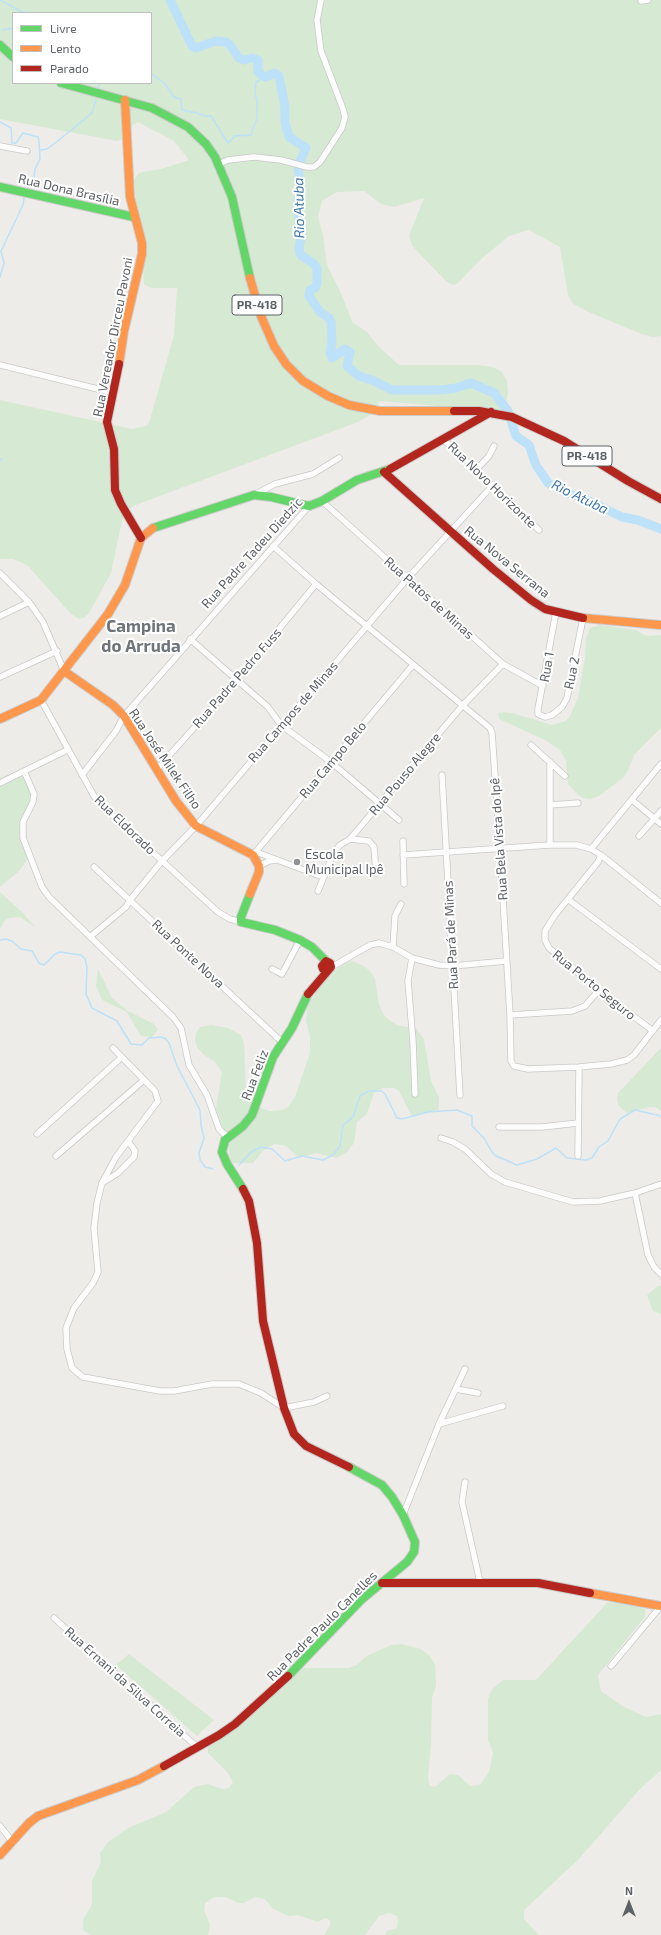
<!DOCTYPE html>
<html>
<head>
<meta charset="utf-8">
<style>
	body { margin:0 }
	#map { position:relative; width:661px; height:1935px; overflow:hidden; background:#eeece8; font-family:"Exo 2",sans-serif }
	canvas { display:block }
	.legend { position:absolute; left:12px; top:12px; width:140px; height:72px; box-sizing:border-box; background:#fff; border:1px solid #bec0c2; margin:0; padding:5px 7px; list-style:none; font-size:12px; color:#5d6266 }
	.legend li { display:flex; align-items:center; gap:8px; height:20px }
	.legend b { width:20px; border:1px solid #bec0c2 }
	.north { position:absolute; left:609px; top:1883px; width:40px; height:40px; -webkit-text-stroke:3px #fff; paint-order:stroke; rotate:0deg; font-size:11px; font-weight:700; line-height:16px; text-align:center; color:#5d6266 }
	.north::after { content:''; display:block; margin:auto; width:14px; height:18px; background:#5d6266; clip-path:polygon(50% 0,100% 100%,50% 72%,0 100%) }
</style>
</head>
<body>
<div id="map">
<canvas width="661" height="1935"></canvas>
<ul class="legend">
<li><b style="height:5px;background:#63d668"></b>Livre</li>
<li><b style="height:5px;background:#ff974d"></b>Lento</li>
<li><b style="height:5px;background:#b3261e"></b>Parado</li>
</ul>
<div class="north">N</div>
</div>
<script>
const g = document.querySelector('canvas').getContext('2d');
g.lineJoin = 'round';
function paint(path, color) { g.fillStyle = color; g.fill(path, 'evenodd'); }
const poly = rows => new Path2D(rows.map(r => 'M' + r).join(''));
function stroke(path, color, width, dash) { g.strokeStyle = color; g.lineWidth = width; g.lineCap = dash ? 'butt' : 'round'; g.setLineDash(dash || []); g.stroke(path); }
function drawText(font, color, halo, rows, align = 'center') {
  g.font = font + ' "Exo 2",sans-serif'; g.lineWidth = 4; g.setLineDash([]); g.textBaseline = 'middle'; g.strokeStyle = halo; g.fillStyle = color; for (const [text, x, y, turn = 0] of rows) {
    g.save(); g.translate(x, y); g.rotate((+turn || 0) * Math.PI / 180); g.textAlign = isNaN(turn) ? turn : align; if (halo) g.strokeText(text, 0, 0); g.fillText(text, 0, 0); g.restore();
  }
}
paint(poly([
	[0,0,661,0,661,336,653,337,642,334,586,311,572,303,568,295,560,247,529,230,509,236,480,260,458,283,453,285,447,282,417,251,412,245,409,236,424,198,394,207,381,204,364,191,337,192,322,201,318,217,323,235,327,265,342,295,352,322,367,332,379,347,399,365,478,365,492,367,501,371,507,381,508,394,505,407,499,411,380,401,370,415,358,422,133,506,127,511,122,521,111,573,89,613,84,618,79,619,71,614,27,565,13,559,0,559,0,400,132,429,146,426,149,423,174,335,177,288,151,288,144,284,134,180,138,174,142,172,161,169,189,160,174,141,138,122,127,129,123,139,117,141,0,119],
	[13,13,151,13,151,83,13,83],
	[600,625,636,630,646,636,661,635,661,728,634,755,628,771,623,778,599,796,590,799,583,798,577,794,568,784,566,761,560,750,545,740,499,719,498,713,504,712,512,713,552,725,566,721,570,716,578,698,585,658,586,638,590,628],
	[20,770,33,795,25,825,29,853,26,861,19,871,0,887,0,778],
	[0,892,23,913,35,927,20,917,9,918,4,921,0,929],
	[351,961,362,965,369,970,375,979,379,1005,384,1015,389,1020,397,1025,416,1029,424,1039,431,1081,439,1097,439,1104,438,1110,416,1116,411,1115,399,1091,394,1088,383,1088,374,1093,367,1114,357,1122,354,1143,347,1152,337,1158,316,1153,299,1158,286,1146,275,1144,265,1149,253,1163,231,1163,228,1142,216,1109,222,1072,215,1062,203,1054,197,1047,195,1040,196,1033,200,1027,211,1025,228,1028,241,1035,244,1044,246,1087,250,1099,263,1109,270,1111,282,1110,288,1107,295,1097,310,1053,310,1037,306,1020,308,1005,325,978,344,964],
	[98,969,112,998,128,1011,154,1024,158,1030,152,1037,141,1036,127,1012,102,1000,96,986],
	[661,1048,661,1111,655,1107,649,1107,627,1113,618,1105,617,1099,618,1093],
	[658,1286,661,1286,661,1314,653,1311,647,1295],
	[619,1602,645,1609,645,1617,598,1675,601,1691,622,1706,646,1717,661,1714,661,1770,640,1789,578,1860,524,1910,524,1919,539,1935,385,1935,387,1931,397,1928,398,1921,397,1916,389,1913,379,1916,365,1935,324,1935,330,1925,330,1920,325,1918,318,1922,298,1915,288,1916,272,1908,265,1899,255,1897,244,1903,238,1903,226,1897,214,1897,205,1903,204,1910,210,1925,208,1935,91,1935,83,1930,83,1920,92,1904,92,1881,101,1862,100,1853,108,1842,128,1828,166,1812,194,1787,208,1784,222,1789,229,1788,233,1782,227,1772,208,1753,208,1747,239,1725,296,1671,304,1668,348,1668,357,1665,365,1657,391,1645,401,1644,421,1649,430,1656,435,1665,436,1685,432,1698,431,1744,428,1778,430,1786,435,1787,450,1774,458,1775,470,1786,480,1785,489,1772,493,1753,488,1740,488,1699,492,1689,503,1680,536,1680,607,1603],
	[129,1654,214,1720,197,1736,116,1665]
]), '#d6e9d3');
stroke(poly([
	[0,0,22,12,34,13],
	[2,30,13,28],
	[151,73,165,84,174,97,181,99,182,110,197,113,204,116,211,116,228,143,235,136,251,135,257,118,257,100,255,93,256,82,265,77],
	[98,89,99,83],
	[0,122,11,128,12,143,16,143,23,133,38,137,39,141,40,159,35,169,34,178,26,191],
	[41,150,47,149,59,140,92,113,96,100],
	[0,277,4,263,1,251,23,205,24,198],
	[0,459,2,460],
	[0,940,6,939,12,941,21,949,32,951,39,963,44,965,55,954,60,952,81,955,85,959,87,967,86,994,92,1008,117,1021,131,1044,142,1045,149,1038,161,1037,166,1039,169,1043,177,1066,200,1110,201,1125,204,1138,199,1153,200,1160,205,1167,213,1169],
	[239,1165,251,1152,261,1147,272,1149,285,1161,302,1156,323,1160,333,1155,340,1146,343,1125,353,1117,360,1096,369,1091,381,1091,385,1094,397,1118,402,1119,428,1112,457,1110,472,1116,472,1126,484,1138,492,1152,496,1156,517,1165,537,1159,556,1148,567,1158,586,1160,592,1158,599,1147,608,1141,620,1119,635,1110,661,1116]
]), '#bce1f8', 1.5);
stroke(poly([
	[170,0,192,46,196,48,216,41,226,42,230,45,239,58,244,60,252,58,258,60,258,71,261,75,265,77,275,73,279,76,285,107,285,122,289,137,306,148,300,162],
	[298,168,300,183,297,209,302,229,299,250,301,255,314,264,317,268,317,284,315,288,310,290,309,296,320,312,329,318,331,322,332,343,330,353,332,358,345,349,350,352,347,366,359,376,374,381,392,390,441,390,456,388,471,383,494,393,508,411,516,436,529,445,536,465,548,483,566,493,581,497,622,517,638,520,661,529]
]), '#bce1f8', 9);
const street = poly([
	[641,1,648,0],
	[0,146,27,151],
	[219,164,228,160,254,157,281,160,307,167,314,167,320,162,342,128,345,117,343,109,321,51,317,20,321,0],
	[0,365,114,393],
	[444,440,539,530],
	[476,470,489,456,494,446],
	[254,495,275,484,313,474,339,458],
	[322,501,503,664,543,686],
	[273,546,316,584,490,728,492,733,500,848,510,1015,511,1061,514,1066,528,1069,579,1067,611,1064,627,1060,634,1055,661,1020],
	[0,573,29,602,43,622,64,671],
	[556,612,538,709,538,714,545,717,552,715,562,707,567,698,583,618],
	[0,616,29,602],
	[190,639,268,707,281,725,331,762,399,820],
	[0,677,57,651],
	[41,700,94,796,113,816,218,912,230,919,241,922],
	[531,745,565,776],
	[550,762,550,845],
	[157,769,237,680,316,584],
	[24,771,34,794,33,802,23,822,23,838,42,887,49,897,173,1017,181,1028,189,1065,207,1095,219,1129,227,1137],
	[82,775,116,731,124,716,309,506],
	[442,775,460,1095],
	[0,783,67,750],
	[632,800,661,824],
	[550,805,578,803],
	[639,836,661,811],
	[350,839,369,841,374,847,376,873],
	[403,841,404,884],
	[591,849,661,764],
	[256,852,323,877],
	[253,855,413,665],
	[403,855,550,845,577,845,591,849,601,855,661,903],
	[601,855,598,862,555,915,545,931,545,940,549,948,599,990,653,1031],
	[259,866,269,861,276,860],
	[94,867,283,1043],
	[318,891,334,852,340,845,350,839,462,706,503,664],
	[569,900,661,969],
	[91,936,126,907,130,900,162,861,196,826,407,579,493,485],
	[393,947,395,916,401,904],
	[412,958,408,981,413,1042,415,1094],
	[330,968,370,945,379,943,393,947,412,958,439,965,453,966,506,961],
	[272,969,282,974,300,940],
	[510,1015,572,1011,585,1006,599,990],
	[113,1048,155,1091,158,1101,116,1157,102,1183,97,1203,94,1228,98,1272,93,1283,74,1308,66,1328,67,1349,72,1368,83,1377,160,1391,174,1391,212,1384,239,1384,261,1393,284,1408,314,1402,327,1396],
	[499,1127,542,1127,578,1123],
	[37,1134,122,1057],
	[441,1138,453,1142,465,1149,491,1174,505,1182,573,1202,600,1201,635,1193,661,1184],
	[56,1156,144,1080],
	[578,1156,579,1067],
	[102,1183,118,1173,134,1157,135,1151,128,1141],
	[635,1193,648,1255,654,1267,661,1274],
	[456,1389,478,1393],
	[439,1424,503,1406],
	[465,1482,462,1502,480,1582],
	[403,1515,439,1424,465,1369],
	[54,1618,197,1747],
	[611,1666,661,1606],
	[0,1826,12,1841]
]);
const fast = poly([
	[0,45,13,57],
	[61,83,152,108,188,127,206,144,215,157,232,197,250,278],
	[0,187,134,217],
	[153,528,254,495,271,497,309,506,322,501,357,480,390,469],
	[250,894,241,917,241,922,275,930,300,940,312,947,326,961],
	[243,1189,227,1164,222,1152,225,1140,243,1126,252,1115,273,1057,292,1028,308,994],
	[288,1676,361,1600,407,1562,414,1552,415,1542,403,1515,392,1497,382,1485,349,1467]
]);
const slow = poly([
	[250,278,261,316,274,346,286,364,303,381,328,396,349,405,380,411,454,411],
	[119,364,124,331,142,254,142,243,130,197,125,100],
	[583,618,661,625],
	[64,671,113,705,124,716,176,801,196,826,253,855,259,866,259,872,250,894],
	[0,719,41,700,108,614,125,585,141,538,153,528],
	[590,1593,661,1606],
	[0,1855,29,1823,38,1816,138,1780,164,1766]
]);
const jam = poly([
	[119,364,107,422,114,449,115,490,121,504,141,538],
	[454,411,479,411,512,417,564,441,628,481,661,499],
	[390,469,491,412],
	[384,472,493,569,531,600,545,609,583,618],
	[308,994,331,967,330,963,326,961,322,966,323,969,327,970],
	[243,1189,249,1201,257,1243,263,1321,284,1408,294,1434,306,1446,349,1467],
	[382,1583,538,1583,590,1593],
	[164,1766,219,1735,235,1724,288,1676]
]);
stroke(street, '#c9c9c9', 7);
stroke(fast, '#cacaca', 10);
stroke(slow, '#cacaca', 10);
stroke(jam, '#cacaca', 10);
stroke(street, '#fcfcfc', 5.5);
stroke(fast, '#63d668', 8);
stroke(slow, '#ff974d', 8);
stroke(jam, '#b3261e', 8);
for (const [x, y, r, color] of [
	[297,862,4,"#909294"]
]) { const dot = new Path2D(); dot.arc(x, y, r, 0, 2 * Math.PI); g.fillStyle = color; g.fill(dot); stroke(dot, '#fff', 1.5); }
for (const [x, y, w] of [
	[257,305,50],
	[587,456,50]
]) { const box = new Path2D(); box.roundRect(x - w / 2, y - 10, w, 20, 3); g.fillStyle = '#fff'; g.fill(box); stroke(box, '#5d6266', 1); }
drawText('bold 12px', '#5d6266', null, [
	["PR-418",257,305],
	["PR-418",587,456]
]);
drawText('13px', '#5d6266', '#fff', [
	["Rua Dona Brasília",69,190,13],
	["Rua Vereador Dirceu Pavoni",113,337,-79],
	["Rua Novo Horizonte",492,485,44],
	["Rua Padre Tadeu Diedzic",252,553,-48],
	["Rua Nova Serrana",507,562,39],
	["Rua Patos de Minas",429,598,42],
	["Rua 1",547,667,-80],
	["Rua 2",572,673,-78],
	["Rua Padre Pedro Fuss",237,678,-49],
	["Rua Campos de Minas",293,712,-49],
	["Rua José Milek Filho",165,759,56],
	["Rua Campo Belo",333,760,-50],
	["Rua Pouso Alegre",405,774,-50],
	["Rua Eldorado",125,825,44],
	["Rua Bela Vista do Ipê",499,839,-94],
	["Rua Pará de Minas",451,935,-93],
	["Rua Ponte Nova",188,954,43],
	["Rua Porto Seguro",594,985,39],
	["Rua Feliz",255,1075,-69],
	["Rua Padre Paulo Canelles",322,1626,-45],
	["Rua Ernani da Silva Correia",125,1682,42]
]);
drawText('13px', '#5d6266', '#fff', [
	["Escola",305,855],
	["Municipal Ipê",305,870]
], 'left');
drawText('italic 14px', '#3e77ab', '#fff', [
	["Rio Atuba",299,208,-91],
	["Rio Atuba",580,497,26]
]);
drawText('bold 17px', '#6e7478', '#fff', [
	["Campina",141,626],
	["do Arruda",141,646]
]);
</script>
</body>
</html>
